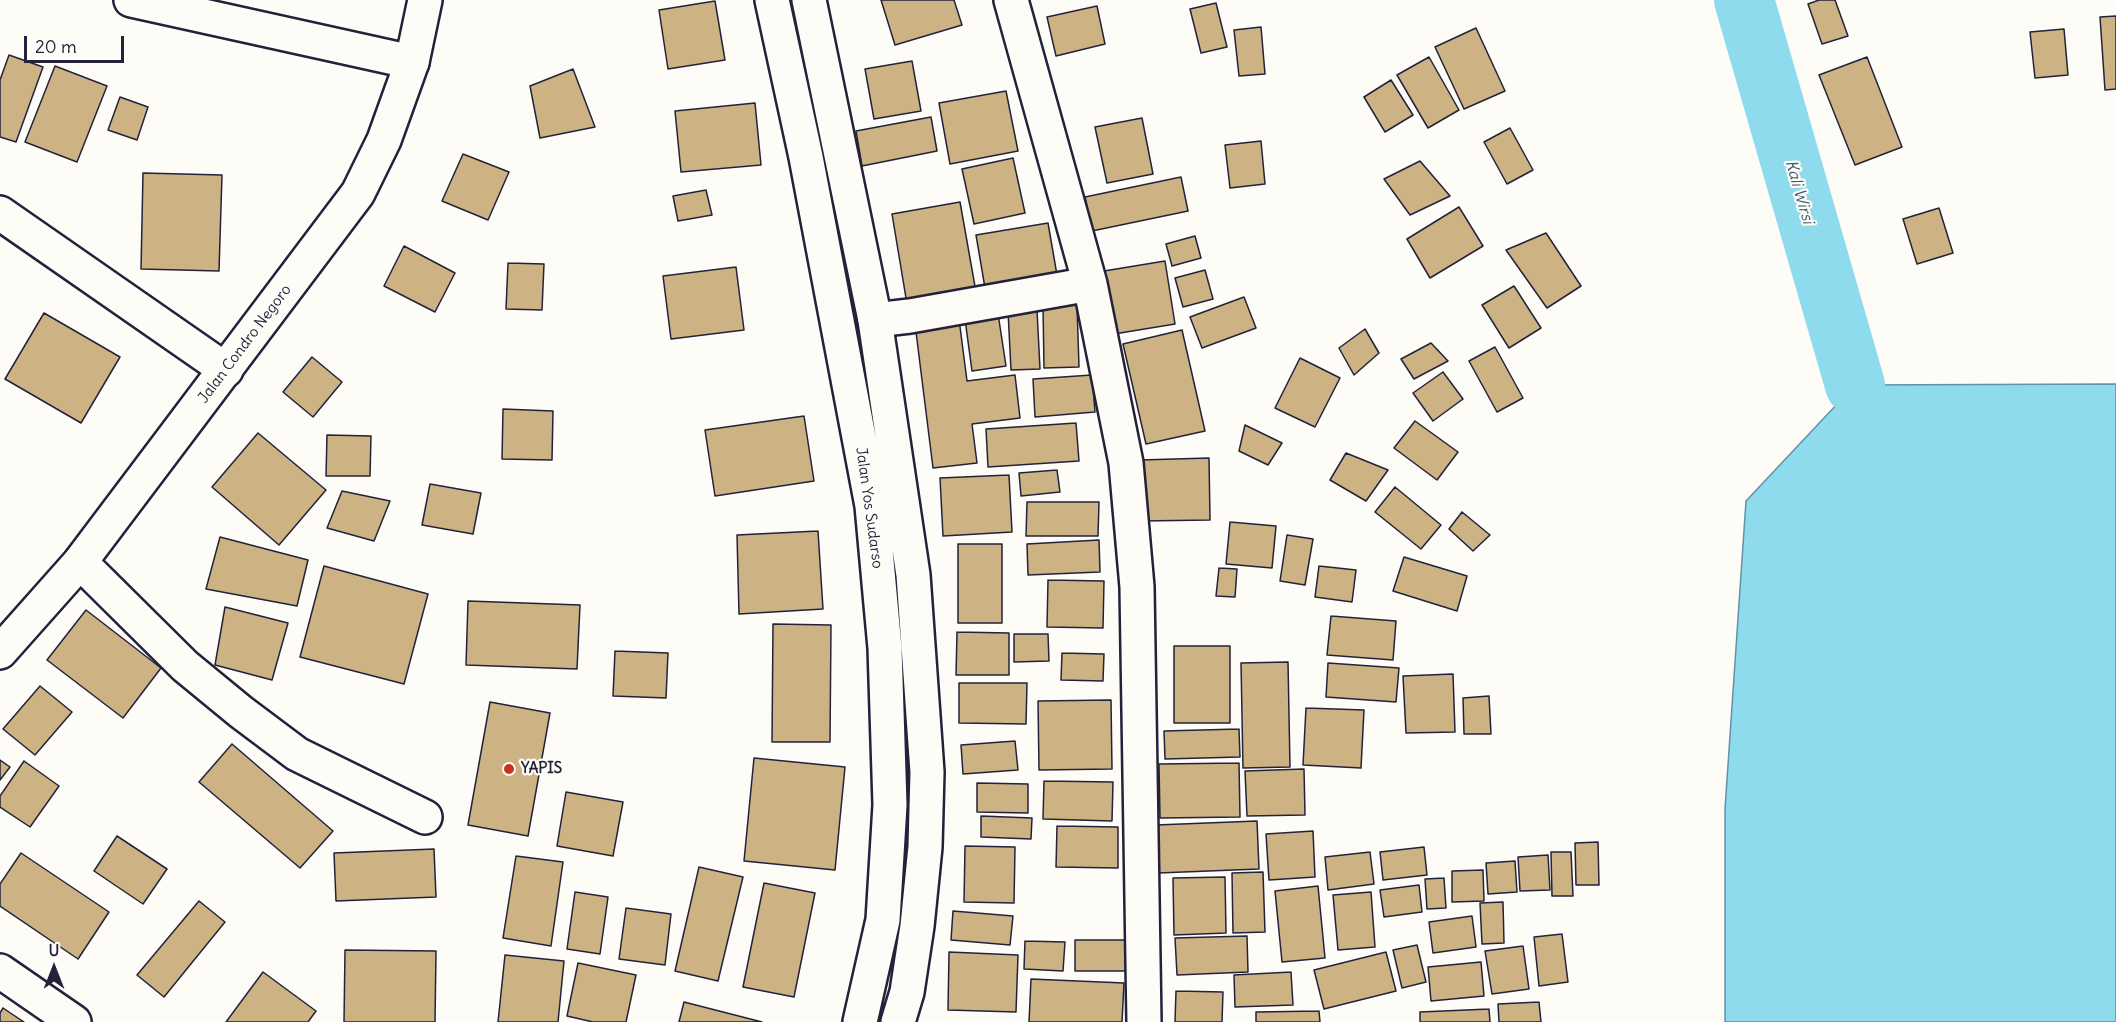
<!DOCTYPE html>
<html>
<head>
<meta charset="utf-8">
<style>
	body { margin:0 }
	#map { position:relative; width:2116px; height:1022px; overflow:hidden; background:#fdfcf7; font-family:Delius,sans-serif }
	canvas { display:block }
	.north { position:absolute; left:24px; top:938px; width:60px; height:60px; -webkit-text-stroke:4px #fdfcf7; paint-order:stroke; rotate:0deg; font-size:16px; font-weight:700; line-height:24px; text-align:center; color:#22223b }
	.north::after { content:''; display:block; margin:auto; width:21px; height:27px; background:#22223b; clip-path:polygon(50% 0,100% 100%,50% 72%,0 100%) }
	.scale { position:absolute; left:24px; top:36px; width:100px; height:27px; box-sizing:border-box; border:3px solid #22223b; border-top:0; padding-left:8px; font-size:18px; line-height:21px; white-space:nowrap; color:#22223b; -webkit-text-stroke:4px #fdfcf7; paint-order:stroke }
</style>
</head>
<body>
<div id="map">
<canvas width="2116" height="1022"></canvas>
<div class="north">U</div>
<div class="scale">20 m</div>
</div>
<script>
const g = document.querySelector('canvas').getContext('2d');
g.lineJoin = 'round';
function paint(path, color) { g.fillStyle = color; g.fill(path, 'evenodd'); }
const poly = rows => new Path2D(rows.map(r => 'M' + r).join(''));
function stroke(path, color, width, dash) { g.strokeStyle = color; g.lineWidth = width; g.lineCap = dash ? 'butt' : 'round'; g.setLineDash(dash || []); g.stroke(path); }
function drawText(font, color, halo, rows, align = 'center') {
  g.font = font + ' Delius,sans-serif'; g.lineWidth = 4.5; g.setLineDash([]); g.textBaseline = 'middle'; g.strokeStyle = halo; g.fillStyle = color; for (const [text, x, y, turn = 0] of rows) {
    g.save(); g.translate(x, y); g.rotate((+turn || 0) * Math.PI / 180); g.textAlign = isNaN(turn) ? turn : align; if (halo) g.strokeText(text, 0, 0); g.fillText(text, 0, 0); g.restore();
  }
}
const water = poly([
	[2116,384,2116,1022,1725,1022,1725,809,1746,501,1855,385,2116,384]
]);
paint(water, '#8edbed');
stroke(water, '#6391a6', 1.5);
stroke(poly([
	[1744,0,1855,385]
]), '#8edbed', 60);
const building = poly([
	[881,0,954,0,962,25,895,45,881,0],
	[1819,0,1835,0,1848,36,1822,44,1808,4,1819,0],
	[715,1,725,60,668,69,659,10,715,1],
	[1216,3,1227,47,1201,53,1190,9,1216,3],
	[1097,6,1105,44,1056,56,1047,17,1097,6],
	[2116,16,2116,89,2105,90,2100,17,2116,16],
	[1261,27,1265,74,1239,76,1234,30,1261,27],
	[1476,28,1505,91,1464,109,1435,47,1476,28],
	[2064,29,2068,75,2035,78,2030,32,2064,29],
	[9,55,43,67,16,142,0,137,0,80,9,55],
	[1429,57,1459,110,1428,128,1397,75,1429,57],
	[1867,57,1902,147,1855,165,1819,75,1867,57],
	[912,61,921,111,874,119,865,69,912,61],
	[55,66,107,86,77,162,25,142,55,66],
	[573,69,595,127,540,138,530,86,573,69],
	[1391,80,1413,115,1385,132,1364,97,1391,80],
	[1006,91,1018,151,950,164,939,103,1006,91],
	[120,97,148,107,137,140,108,130,120,97],
	[755,103,761,165,681,172,675,111,755,103],
	[931,117,937,151,862,166,856,131,931,117],
	[1142,118,1153,174,1107,183,1095,127,1142,118],
	[1510,128,1533,170,1507,184,1484,142,1510,128],
	[1261,141,1265,184,1230,188,1225,145,1261,141],
	[463,154,509,172,488,220,442,201,463,154],
	[1013,158,1025,213,974,224,962,169,1013,158],
	[1420,161,1450,196,1410,215,1384,179,1420,161],
	[143,173,222,175,219,271,141,269,143,173],
	[1181,177,1188,211,1092,231,1085,197,1181,177],
	[706,190,712,215,678,221,673,196,706,190],
	[960,202,976,292,907,304,892,214,960,202],
	[1459,207,1483,246,1430,278,1407,239,1459,207],
	[1939,208,1953,253,1917,264,1903,219,1939,208],
	[1048,223,1057,275,985,288,976,235,1048,223],
	[1546,233,1581,286,1547,308,1506,250,1546,233],
	[1195,236,1201,258,1172,266,1166,244,1195,236],
	[404,246,455,273,435,312,384,286,404,246],
	[1165,261,1175,324,1114,334,1104,271,1165,261],
	[508,263,544,264,542,310,506,309,508,263],
	[736,267,744,330,671,339,663,276,736,267],
	[1205,270,1213,299,1183,307,1175,278,1205,270],
	[1514,286,1541,328,1509,348,1482,305,1514,286],
	[1244,297,1256,328,1202,348,1190,317,1244,297],
	[1077,305,1079,367,1044,368,1043,306,1077,305],
	[997,307,1006,366,972,371,964,312,997,307],
	[1037,310,1040,369,1011,370,1008,311,1037,310],
	[44,313,120,357,81,423,5,379,44,313],
	[959,319,967,381,1015,375,1020,418,972,424,977,463,933,468,915,324,959,319],
	[1365,329,1379,353,1354,375,1339,348,1365,329],
	[1182,330,1205,431,1146,444,1123,344,1182,330],
	[1431,343,1448,361,1414,379,1401,359,1431,343],
	[1495,347,1523,398,1497,412,1469,361,1495,347],
	[312,357,342,382,313,417,283,392,312,357],
	[1300,358,1340,378,1315,427,1275,408,1300,358],
	[1443,372,1463,399,1433,421,1413,393,1443,372],
	[1092,375,1095,412,1035,417,1033,379,1092,375],
	[503,409,553,411,552,460,502,459,503,409],
	[804,416,814,481,715,496,705,430,804,416],
	[1415,421,1458,452,1437,480,1394,448,1415,421],
	[1076,423,1079,461,988,467,986,429,1076,423],
	[1245,425,1282,443,1268,465,1239,451,1245,425],
	[258,433,326,490,279,545,212,487,258,433],
	[327,435,371,436,370,476,326,476,327,435],
	[1346,453,1388,470,1366,501,1330,480,1346,453],
	[1209,458,1210,520,1141,521,1140,460,1209,458],
	[1057,470,1060,492,1021,496,1019,473,1057,470],
	[1009,475,1012,532,943,536,940,478,1009,475],
	[430,484,481,493,473,534,422,525,430,484],
	[1395,487,1441,525,1421,549,1375,512,1395,487],
	[342,491,390,501,374,541,327,528,342,491],
	[1027,502,1099,502,1098,536,1026,536,1027,502],
	[1462,512,1490,535,1473,551,1449,529,1462,512],
	[1230,522,1276,526,1272,568,1226,564,1230,522],
	[818,531,823,609,739,614,737,535,818,531],
	[1287,535,1313,539,1305,585,1280,581,1287,535],
	[220,537,308,560,297,606,206,589,220,537],
	[1099,540,1100,572,1028,575,1027,544,1099,540],
	[958,544,1002,544,1002,623,958,623,958,544],
	[1404,557,1467,576,1457,611,1393,591,1404,557],
	[324,566,428,594,404,684,300,657,324,566],
	[1319,566,1356,570,1352,602,1315,597,1319,566],
	[1219,568,1237,569,1235,597,1216,596,1219,568],
	[1048,580,1104,581,1103,628,1047,627,1048,580],
	[468,601,580,605,577,669,466,665,468,601],
	[225,607,288,623,272,680,215,665,225,607],
	[86,610,161,668,123,718,47,660,86,610],
	[1331,616,1396,621,1393,660,1327,655,1331,616],
	[773,624,831,625,830,742,772,742,773,624],
	[957,632,1009,633,1009,675,956,675,957,632],
	[1014,634,1048,634,1049,661,1014,662,1014,634],
	[1174,646,1230,646,1230,723,1174,723,1174,646],
	[615,651,668,653,666,698,613,696,615,651],
	[1062,653,1104,654,1103,681,1061,680,1062,653],
	[1288,662,1290,767,1243,768,1241,663,1288,662],
	[1328,663,1399,668,1396,702,1326,697,1328,663],
	[1453,674,1455,732,1406,733,1403,676,1453,674],
	[959,683,1027,683,1026,724,959,723,959,683],
	[40,686,72,712,35,755,3,729,40,686],
	[1489,696,1491,734,1464,734,1463,698,1489,696],
	[1111,700,1112,769,1039,770,1038,701,1111,700],
	[490,702,550,713,528,836,468,825,490,702],
	[1306,708,1364,710,1361,768,1303,765,1306,708],
	[1239,729,1240,757,1165,759,1164,731,1239,729],
	[1015,741,1018,770,963,774,961,745,1015,741],
	[232,744,333,831,300,868,199,782,232,744],
	[754,758,845,767,835,870,744,861,754,758],
	[0,760,10,767,0,780,0,760],
	[24,761,59,786,30,827,0,807,0,796,24,761],
	[1239,763,1240,817,1160,818,1159,764,1239,763],
	[1304,769,1305,815,1247,816,1245,771,1304,769],
	[1044,781,1113,782,1112,821,1043,819,1044,781],
	[977,783,1028,784,1028,813,977,812,977,783],
	[566,792,623,802,613,856,557,846,566,792],
	[981,816,1032,818,1031,839,981,837,981,816],
	[1257,821,1259,869,1158,873,1156,825,1257,821],
	[1057,826,1118,827,1118,868,1056,867,1057,826],
	[1313,831,1315,877,1269,880,1266,834,1313,831],
	[117,836,167,869,143,904,94,871,117,836],
	[1598,842,1599,885,1576,885,1575,843,1598,842],
	[965,846,1015,847,1014,903,964,902,965,846],
	[1424,847,1427,875,1383,880,1380,852,1424,847],
	[434,849,436,897,336,901,334,853,434,849],
	[1370,852,1374,884,1328,890,1325,857,1370,852],
	[1551,852,1571,852,1573,896,1552,896,1551,852],
	[21,853,109,912,78,959,0,906,0,884,21,853],
	[1548,855,1550,890,1520,891,1518,857,1548,855],
	[516,856,563,862,551,946,503,938,516,856],
	[1515,861,1517,892,1488,894,1486,863,1515,861],
	[699,867,743,877,718,981,675,971,699,867],
	[1483,870,1484,901,1452,902,1452,871,1483,870],
	[1263,872,1265,932,1233,933,1232,873,1263,872],
	[1225,877,1226,933,1174,935,1173,878,1225,877],
	[1444,878,1446,908,1427,909,1425,879,1444,878],
	[764,883,815,893,794,997,743,987,764,883],
	[1419,885,1422,912,1384,917,1380,890,1419,885],
	[1318,886,1325,958,1282,962,1275,891,1318,886],
	[575,892,608,897,600,954,567,949,575,892],
	[1371,892,1375,947,1338,950,1333,895,1371,892],
	[199,901,225,922,164,997,137,975,199,901],
	[1503,902,1504,943,1482,944,1480,903,1503,902],
	[626,908,671,914,665,965,619,959,626,908],
	[953,911,1013,916,1010,945,951,940,953,911],
	[1472,916,1476,947,1433,953,1429,922,1472,916],
	[1562,934,1568,982,1539,986,1534,937,1562,934],
	[1247,936,1248,972,1177,975,1175,938,1247,936],
	[1075,940,1126,940,1126,971,1075,971,1075,940],
	[1025,941,1065,942,1063,971,1024,969,1025,941],
	[1417,945,1426,982,1402,988,1393,950,1417,945],
	[1523,946,1529,989,1492,994,1485,951,1523,946],
	[345,950,436,951,435,1022,344,1022,345,950],
	[949,952,1018,955,1016,1012,948,1010,949,952],
	[1386,952,1396,991,1324,1009,1314,970,1386,952],
	[505,955,564,961,558,1022,498,1022,505,955],
	[1481,962,1484,996,1431,1001,1428,967,1481,962],
	[578,963,636,975,626,1022,593,1022,567,1016,578,963],
	[263,972,316,1011,308,1022,226,1022,263,972],
	[1291,972,1293,1005,1235,1007,1234,975,1291,972],
	[1031,979,1124,983,1122,1022,1029,1022,1031,979],
	[1176,991,1223,992,1222,1022,1175,1022,1176,991],
	[684,1002,762,1022,679,1022,684,1002],
	[1539,1002,1541,1022,1499,1022,1498,1004,1539,1002],
	[3,1008,24,1022,0,1022,0,1013,3,1008],
	[1489,1009,1490,1022,1420,1022,1420,1012,1489,1009],
	[1319,1011,1320,1022,1256,1022,1256,1012,1319,1011]
]);
paint(building, '#cdb283');
stroke(building, '#22223b', 1.5);
const street = poly([
	[131,0,412,62],
	[1011,0,1090,284,1126,463,1137,587,1144,1022],
	[0,213,226,370],
	[875,320,910,316,1090,284],
	[80,562,185,666,241,712,297,754,425,817],
	[0,971,74,1022]
]);
const secondary = poly([
	[0,652,80,562,358,193,384,140,412,62,425,0]
]);
const highway = poly([
	[772,0,806,157,872,506,885,648,890,805,883,920,860,1022],
	[809,0,875,320,913,575,927,772,925,847,917,926,907,992,898,1022]
]);
stroke(street, '#22223b', 38);
stroke(secondary, '#22223b', 38);
stroke(highway, '#22223b', 38);
stroke(street, '#fdfcf7', 33);
stroke(secondary, '#fdfcf7', 33);
stroke(highway, '#fdfcf7', 33);
for (const [x, y, r, color] of [
	[509,769,6,"#c8321e"]
]) { const dot = new Path2D(); dot.arc(x, y, r, 0, 2 * Math.PI); g.fillStyle = color; g.fill(dot); stroke(dot, '#fdfcf7', 2); }
drawText('15px', '#22223b', '#fdfcf7', [
	["Jalan Condro Negoro",245,344,-53],
	["Jalan Yos Sudarso",869,508,82]
]);
drawText('bold 15px', '#22223b', '#fdfcf7', [
	["YAPIS",521,769]
], 'left');
drawText('italic 16px', '#425a70', '#fdfcf7', [
	["Kali Wirsi",1799,192,74]
]);
</script>
</body>
</html>
